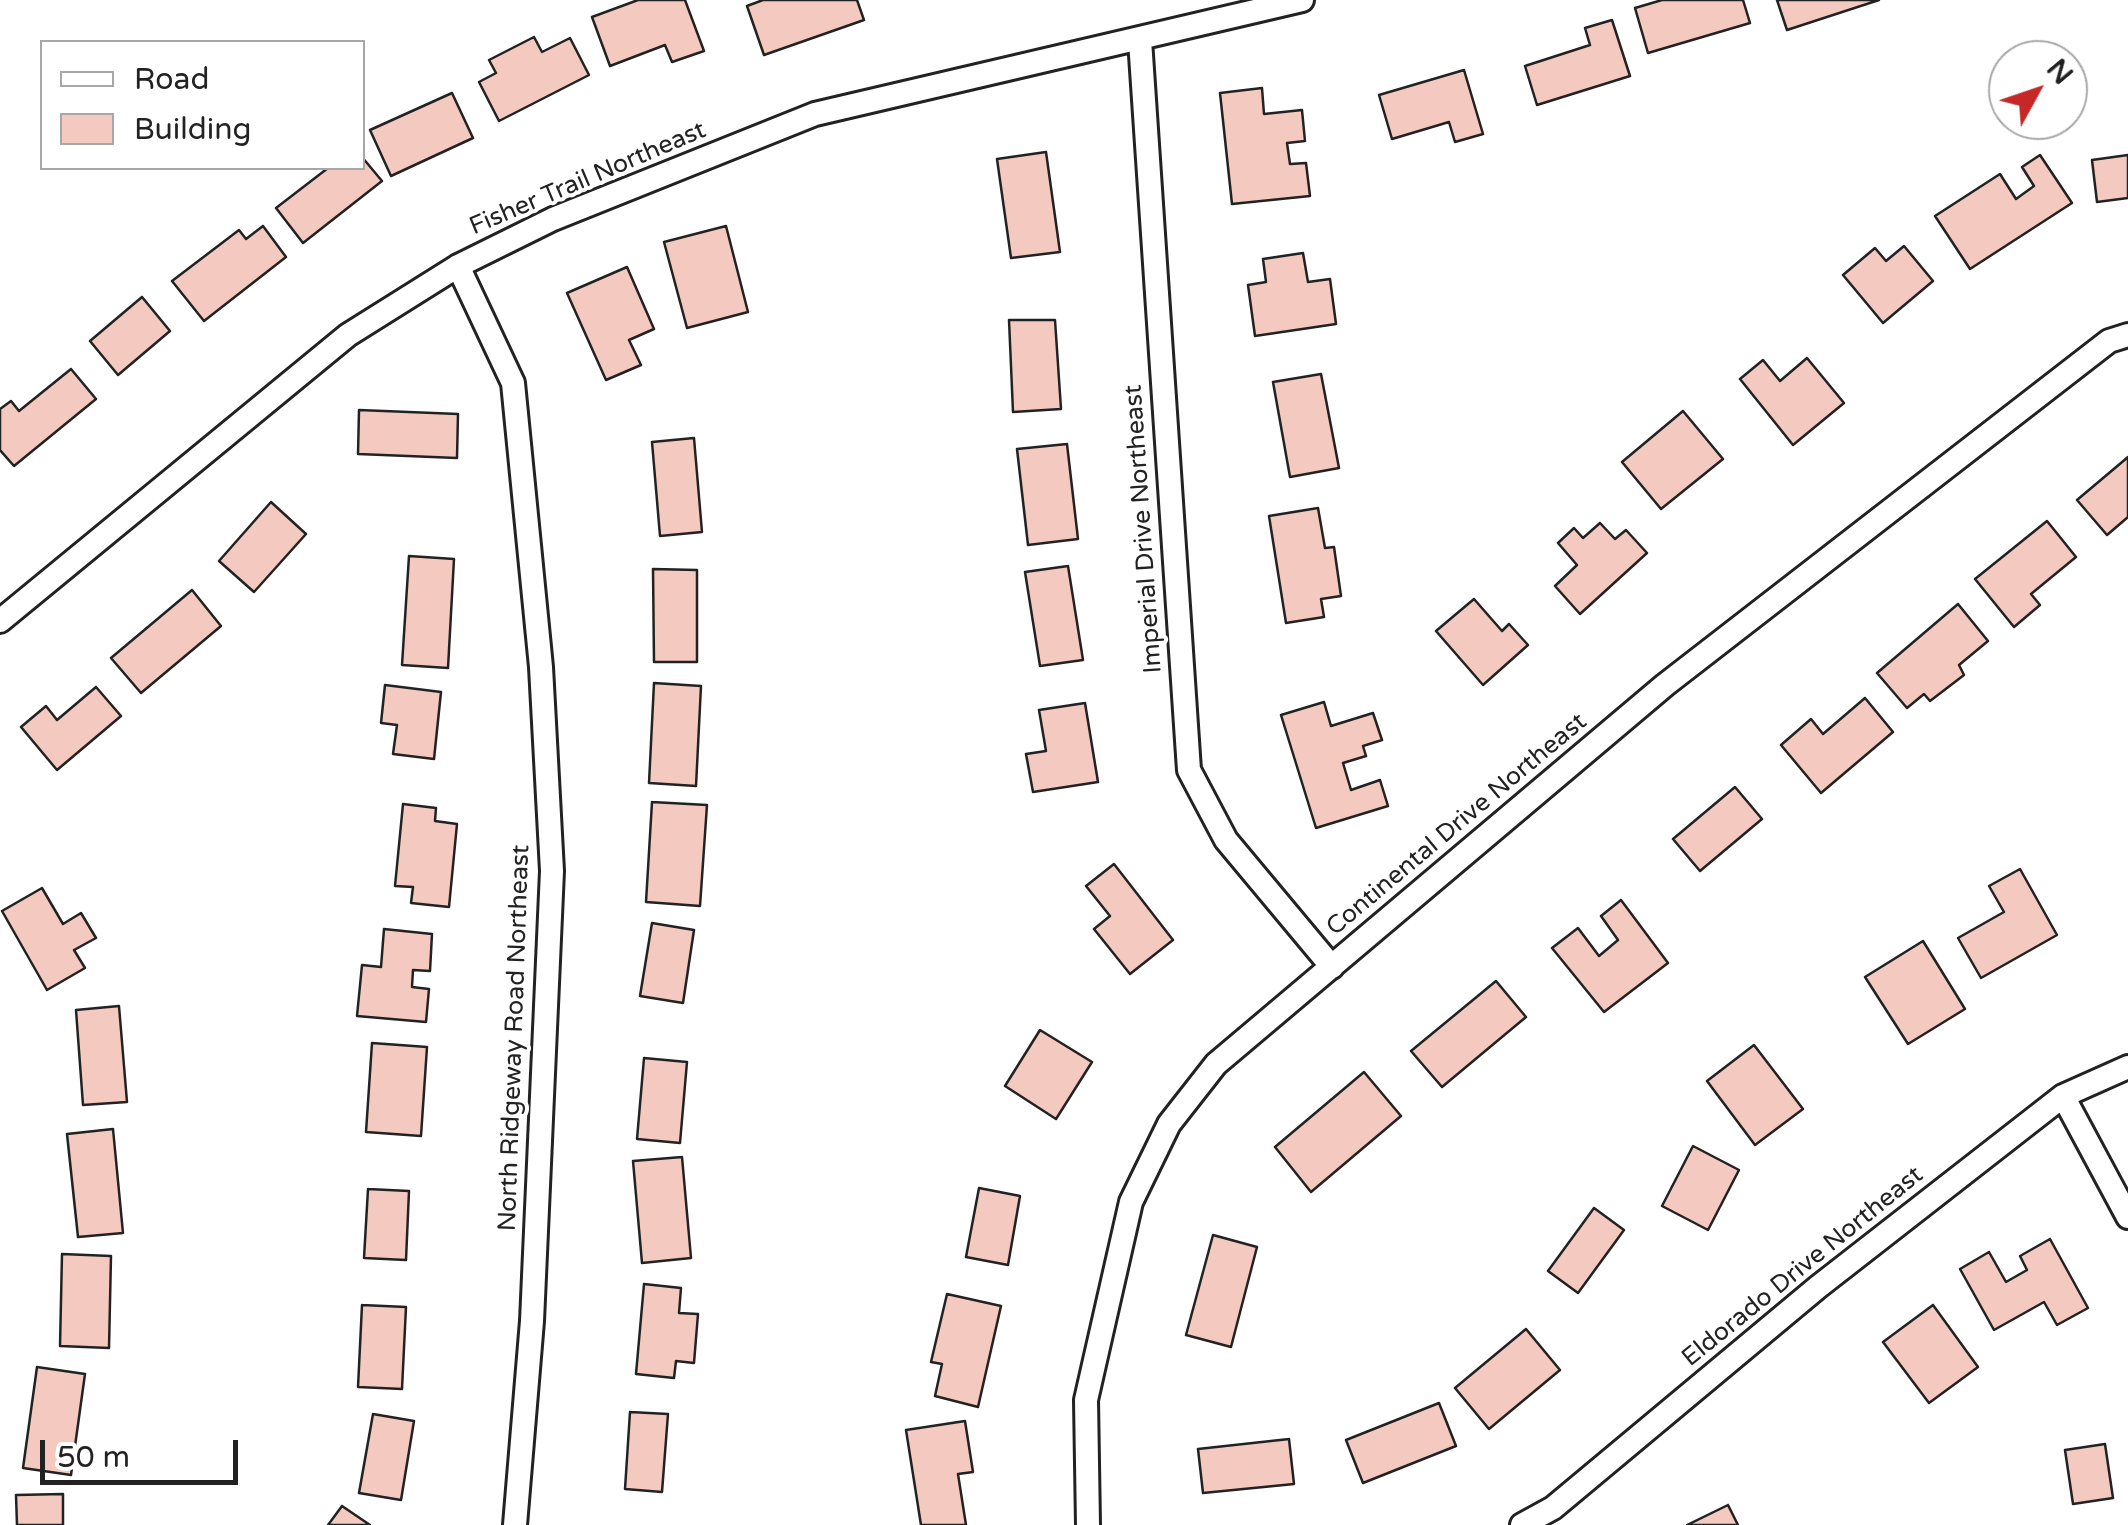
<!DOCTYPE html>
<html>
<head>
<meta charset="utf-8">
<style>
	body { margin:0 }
	#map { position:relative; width:2128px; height:1525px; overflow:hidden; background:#fff; font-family:"Varela Round",sans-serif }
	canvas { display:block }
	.legend { position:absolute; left:40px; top:40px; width:325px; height:130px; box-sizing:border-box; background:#fff; border:2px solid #a7a7a7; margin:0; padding:12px 18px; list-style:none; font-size:30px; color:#222 }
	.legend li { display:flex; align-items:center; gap:20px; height:50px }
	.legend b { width:50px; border:2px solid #a7a7a7 }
	.north { position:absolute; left:1988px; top:40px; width:100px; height:100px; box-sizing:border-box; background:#fff; border:2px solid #a7a7a7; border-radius:50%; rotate:50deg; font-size:28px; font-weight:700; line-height:40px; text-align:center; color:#222 }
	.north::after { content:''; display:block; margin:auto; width:35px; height:45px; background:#c62828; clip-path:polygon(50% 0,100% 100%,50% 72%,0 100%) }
	.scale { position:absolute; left:40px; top:1440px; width:198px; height:45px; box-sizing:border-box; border:5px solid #222; border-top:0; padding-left:12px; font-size:30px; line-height:35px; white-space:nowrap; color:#222; -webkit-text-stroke:8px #fff; paint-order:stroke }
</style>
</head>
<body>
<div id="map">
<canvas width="2128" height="1525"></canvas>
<ul class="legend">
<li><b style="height:12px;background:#fff"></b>Road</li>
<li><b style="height:28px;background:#f3c9c0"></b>Building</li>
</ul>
<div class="north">N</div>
<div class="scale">50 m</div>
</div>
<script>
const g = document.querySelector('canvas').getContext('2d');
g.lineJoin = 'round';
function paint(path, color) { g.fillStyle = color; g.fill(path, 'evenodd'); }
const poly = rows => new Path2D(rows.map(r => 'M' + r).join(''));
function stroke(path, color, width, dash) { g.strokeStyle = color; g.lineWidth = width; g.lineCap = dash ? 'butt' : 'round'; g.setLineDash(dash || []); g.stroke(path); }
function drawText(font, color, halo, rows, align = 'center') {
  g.font = font + ' "Varela Round",sans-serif'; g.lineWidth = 8; g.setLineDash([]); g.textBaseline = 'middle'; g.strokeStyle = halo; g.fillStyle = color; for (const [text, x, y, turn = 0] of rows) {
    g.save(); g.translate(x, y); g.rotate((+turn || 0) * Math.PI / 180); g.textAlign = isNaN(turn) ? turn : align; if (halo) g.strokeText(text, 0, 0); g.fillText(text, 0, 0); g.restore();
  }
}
const building = poly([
	[638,0,685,0,704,51,672,62,665,45,610,66,592,17,638,0],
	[763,0,857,0,864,20,764,55,747,6,763,0],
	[1662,0,1743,0,1750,23,1648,53,1635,8,1662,0],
	[1777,0,1879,0,1787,30,1777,0],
	[1612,20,1630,76,1537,105,1525,66,1590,45,1585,28,1612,20],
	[534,37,542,52,570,38,589,75,499,121,479,82,496,73,489,60,534,37],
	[1464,70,1483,134,1455,142,1449,122,1392,139,1379,95,1464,70],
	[1262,88,1264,114,1302,110,1305,141,1287,143,1290,164,1306,163,1310,196,1232,204,1220,93,1262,88],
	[452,93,473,138,391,176,370,130,452,93],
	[1046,152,1060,252,1011,258,997,159,1046,152],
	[2040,155,2072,203,1970,269,1935,216,2000,174,2016,199,2034,186,2022,167,2040,155],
	[2128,155,2128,198,2097,202,2092,160,2128,155],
	[362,157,382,181,303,243,276,208,328,168,362,168,362,157],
	[263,226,286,257,204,321,172,281,239,230,246,239,263,226],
	[726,226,748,312,687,328,664,242,726,226],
	[1904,246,1933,281,1883,323,1843,275,1875,248,1886,261,1904,246],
	[1303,253,1308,282,1330,279,1336,324,1255,336,1248,285,1266,282,1263,259,1303,253],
	[627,267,654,329,629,340,641,365,606,380,567,293,627,267],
	[142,297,170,331,118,375,90,341,142,297],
	[1009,320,1055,320,1061,409,1013,412,1009,320],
	[1807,358,1844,403,1793,445,1740,379,1763,360,1780,381,1807,358],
	[71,369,96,399,14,466,0,450,0,409,11,401,19,411,71,369],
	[1321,374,1339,468,1290,477,1273,382,1321,374],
	[359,410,458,414,457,458,358,454,359,410],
	[1683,411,1723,459,1661,509,1622,462,1683,411],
	[694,438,702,532,660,536,652,442,694,438],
	[1067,444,1078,539,1028,545,1017,449,1067,444],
	[2128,457,2128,517,2107,535,2077,500,2128,457],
	[271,502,306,534,254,592,219,561,271,502],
	[1318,508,1325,548,1334,547,1341,596,1321,599,1324,617,1286,623,1269,516,1318,508],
	[2047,521,2076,557,2031,594,2040,605,2014,627,1975,579,2047,521],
	[1600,523,1615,539,1626,530,1647,553,1580,614,1555,586,1577,565,1558,543,1574,528,1583,538,1600,523],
	[409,556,454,559,448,668,402,665,409,556],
	[1068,566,1083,660,1040,666,1025,572,1068,566],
	[653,569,697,570,697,662,654,662,653,569],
	[192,590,221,626,141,693,111,658,192,590],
	[1474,599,1502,631,1509,624,1528,645,1483,685,1436,631,1474,599],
	[1958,604,1988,641,1959,665,1964,675,1930,701,1924,694,1907,708,1877,673,1958,604],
	[654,683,701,686,696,786,649,783,654,683],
	[385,685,441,692,434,759,393,754,397,725,381,723,385,685],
	[96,687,121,716,57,770,21,727,46,706,57,720,96,687],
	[1865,698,1893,732,1821,793,1781,745,1811,719,1823,734,1865,698],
	[1324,702,1331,726,1373,713,1382,740,1363,746,1366,756,1343,763,1351,790,1380,780,1388,806,1316,828,1281,715,1324,702],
	[1085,703,1098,782,1033,792,1026,754,1046,751,1039,710,1085,703],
	[1735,787,1762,819,1700,871,1673,839,1735,787],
	[652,802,707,805,700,906,646,902,652,802],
	[403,804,436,808,435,821,457,824,449,907,411,903,413,887,395,886,403,804],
	[1114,864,1173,940,1130,974,1094,929,1110,916,1086,886,1114,864],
	[2020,869,2057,935,1981,978,1958,938,2004,912,1989,886,2020,869],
	[42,888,63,924,81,913,96,938,74,950,85,968,47,990,2,911,42,888],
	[1621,900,1668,963,1604,1012,1552,948,1578,928,1599,956,1618,940,1601,916,1621,900],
	[652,923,694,930,683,1003,640,996,652,923],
	[384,929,432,934,430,971,413,970,412,987,429,989,426,1022,357,1016,362,965,381,967,384,929],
	[1923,941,1965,1009,1908,1044,1865,977,1923,941],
	[1496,981,1526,1017,1442,1087,1411,1051,1496,981],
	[119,1006,127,1102,83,1105,76,1010,119,1006],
	[1040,1030,1092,1062,1056,1119,1005,1086,1040,1030],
	[372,1043,427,1047,421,1136,366,1132,372,1043],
	[1754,1045,1803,1109,1755,1145,1707,1081,1754,1045],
	[644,1058,687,1062,680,1143,637,1139,644,1058],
	[1364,1072,1401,1116,1311,1192,1275,1147,1364,1072],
	[113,1129,123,1233,78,1237,67,1134,113,1129],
	[1693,1146,1739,1170,1708,1230,1662,1206,1693,1146],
	[682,1157,691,1258,642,1263,633,1161,682,1157],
	[979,1188,1020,1196,1008,1265,966,1257,979,1188],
	[368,1189,409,1191,406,1260,364,1258,368,1189],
	[1594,1208,1624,1230,1578,1293,1548,1271,1594,1208],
	[1213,1235,1257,1247,1231,1347,1186,1335,1213,1235],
	[2050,1239,2088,1308,2057,1325,2044,1302,1994,1330,1960,1269,1989,1252,2006,1282,2027,1270,2020,1256,2050,1239],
	[62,1254,111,1256,109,1348,60,1346,62,1254],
	[644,1284,681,1288,679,1313,698,1314,694,1363,676,1361,674,1378,636,1374,644,1284],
	[947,1294,1001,1306,978,1407,935,1396,942,1364,931,1362,947,1294],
	[362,1305,406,1307,402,1389,358,1387,362,1305],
	[1933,1305,1978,1367,1929,1403,1883,1342,1933,1305],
	[1526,1329,1560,1370,1489,1429,1455,1388,1526,1329],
	[37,1367,85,1374,71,1475,23,1468,37,1367],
	[1439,1403,1456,1446,1363,1483,1346,1440,1439,1403],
	[630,1412,668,1414,662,1492,625,1489,630,1412],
	[373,1414,414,1421,401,1500,359,1493,373,1414],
	[965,1421,973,1472,958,1474,966,1525,921,1525,906,1430,965,1421],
	[1289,1439,1294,1484,1203,1493,1198,1449,1289,1439],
	[2105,1444,2113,1498,2073,1504,2065,1450,2105,1444],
	[63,1494,63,1525,17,1525,16,1495,63,1494],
	[1728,1505,1738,1525,1687,1525,1728,1505],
	[342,1506,370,1525,328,1525,342,1506]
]);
paint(building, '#f3c9c0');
stroke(building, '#222', 2.5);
const street = poly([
	[1140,40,1189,770,1226,840,1332,967],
	[458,266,513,383,541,667,552,871,532,1321,515,1525],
	[0,621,348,335,458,266,553,219,815,114,1302,0],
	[2063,1096,2128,1217],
	[1088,1525,1086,1400,1131,1202,1169,1124,1216,1064,1665,685,2109,341,2128,335],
	[1522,1525,1553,1508,1818,1287,2063,1096,2128,1067]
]);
stroke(street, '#222', 28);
stroke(street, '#fff', 22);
drawText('25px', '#222', '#fff', [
	["Fisher Trail Northeast",588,179,-23],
	["Imperial Drive Northeast",1144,529,-94],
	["Continental Drive Northeast",1457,825,-40],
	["North Ridgeway Road Northeast",515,1038,-88],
	["Eldorado Drive Northeast",1803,1267,-39]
]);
</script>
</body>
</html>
